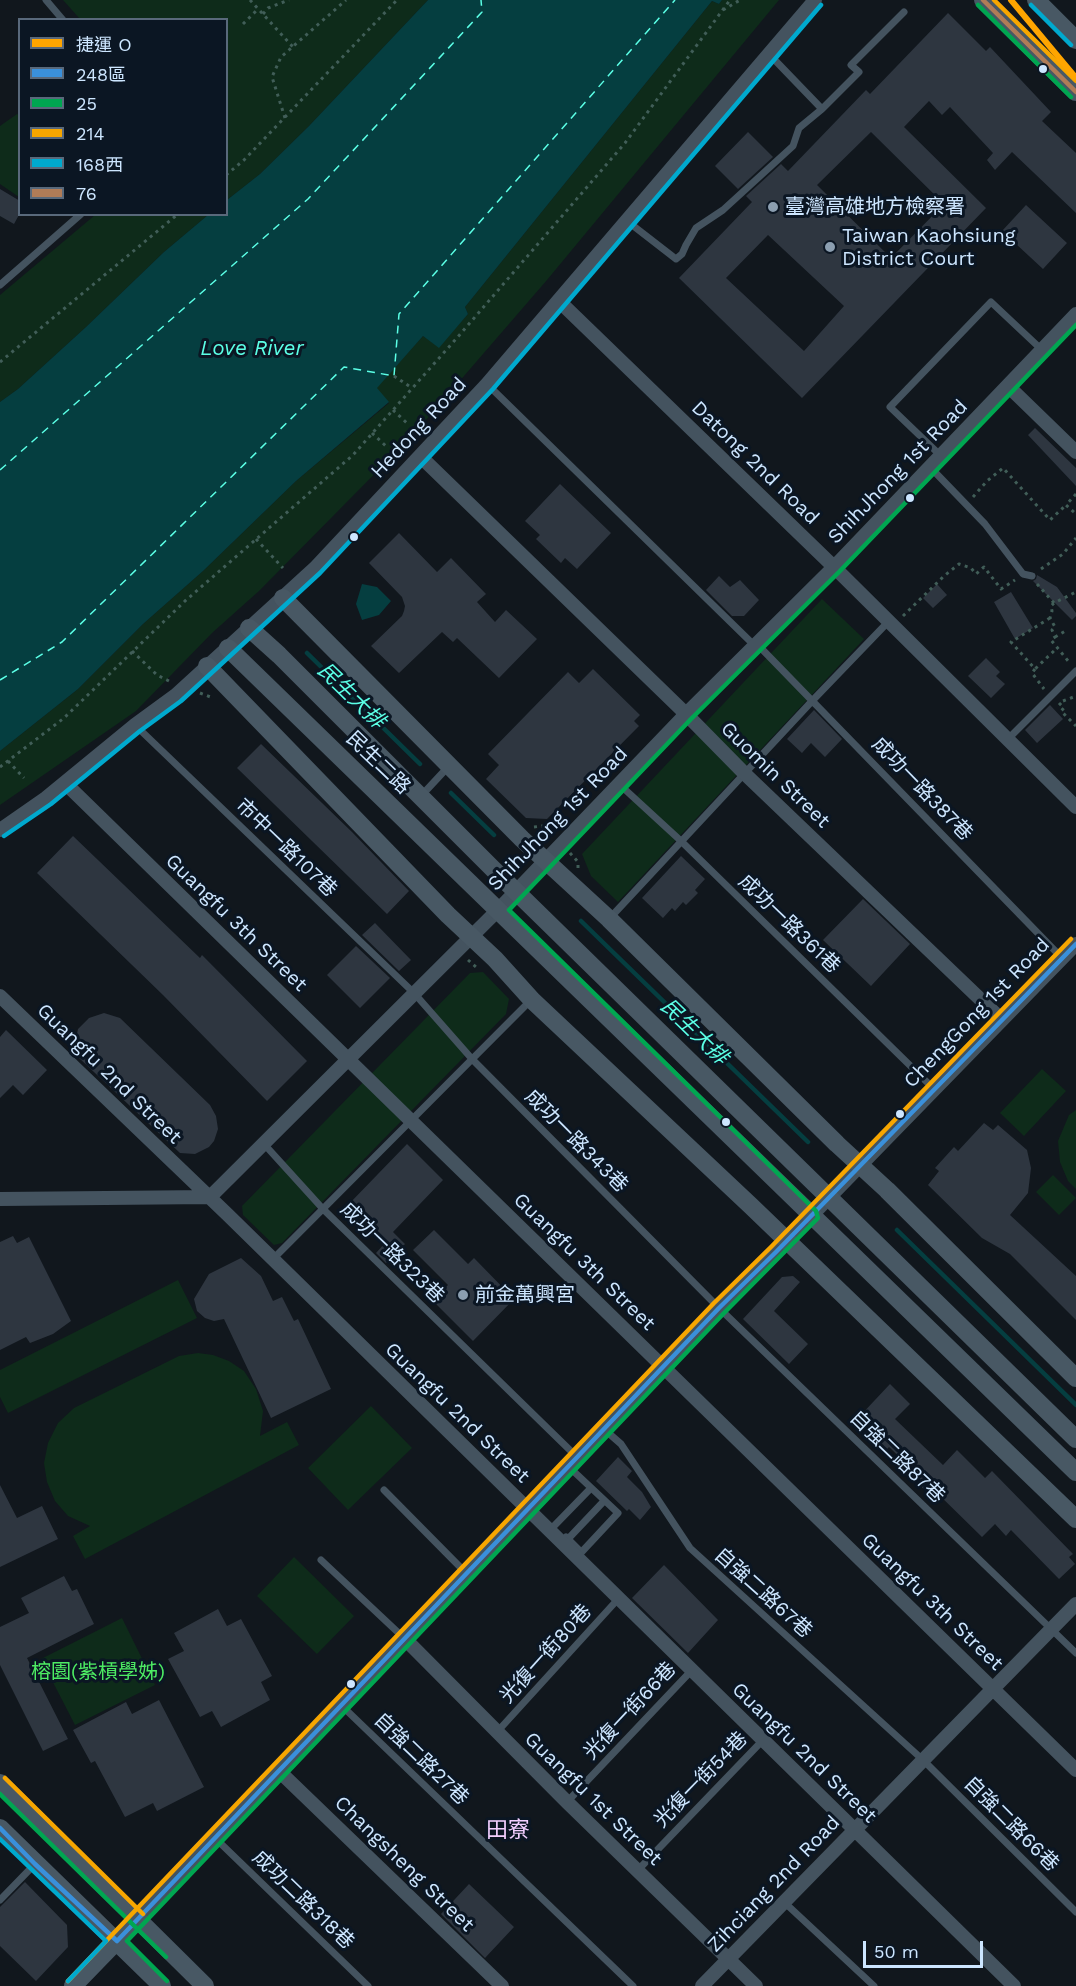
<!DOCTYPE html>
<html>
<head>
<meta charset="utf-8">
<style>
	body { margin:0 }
	#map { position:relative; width:1076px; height:1986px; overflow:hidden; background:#11171d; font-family:"Work Sans","Noto Sans TC",sans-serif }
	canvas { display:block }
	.legend { position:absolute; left:18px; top:18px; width:210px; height:198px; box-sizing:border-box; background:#0b1623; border:2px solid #59697b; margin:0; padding:8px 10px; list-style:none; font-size:18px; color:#cde6ff }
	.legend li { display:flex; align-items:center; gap:12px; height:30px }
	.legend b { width:30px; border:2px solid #59697b }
	.scale { position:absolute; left:863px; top:1941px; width:120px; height:27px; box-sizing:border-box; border:3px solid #cde6ff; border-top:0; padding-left:8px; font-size:18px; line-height:21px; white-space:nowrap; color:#cde6ff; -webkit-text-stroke:4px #0b1623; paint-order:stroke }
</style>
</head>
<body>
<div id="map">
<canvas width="1076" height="1986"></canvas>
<ul class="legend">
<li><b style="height:8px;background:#ffa500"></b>捷運 O</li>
<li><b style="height:8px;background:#3a90db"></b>248區</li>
<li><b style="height:8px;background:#00a651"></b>25</li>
<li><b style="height:8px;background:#f7a600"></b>214</li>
<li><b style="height:8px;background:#00a9ce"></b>168西</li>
<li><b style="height:8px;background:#b07c57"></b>76</li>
</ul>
<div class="scale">50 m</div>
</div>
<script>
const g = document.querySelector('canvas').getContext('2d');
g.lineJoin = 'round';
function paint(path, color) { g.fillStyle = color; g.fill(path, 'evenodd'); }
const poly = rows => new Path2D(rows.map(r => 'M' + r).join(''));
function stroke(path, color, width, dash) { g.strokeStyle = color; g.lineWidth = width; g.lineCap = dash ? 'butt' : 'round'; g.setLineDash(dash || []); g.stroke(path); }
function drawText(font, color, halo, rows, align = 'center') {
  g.font = font + ' "Work Sans","Noto Sans TC",sans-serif'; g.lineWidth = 6; g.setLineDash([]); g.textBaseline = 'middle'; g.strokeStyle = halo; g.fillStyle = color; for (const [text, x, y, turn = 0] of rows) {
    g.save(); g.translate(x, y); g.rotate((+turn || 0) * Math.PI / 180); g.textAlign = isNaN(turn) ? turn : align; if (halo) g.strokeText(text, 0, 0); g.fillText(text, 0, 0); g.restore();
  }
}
paint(poly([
	[63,0,428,0,309,126,260,174,227,200,226,20,80,19],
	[722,0,779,0,547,280,413,435,259,591,212,633,136,711,0,805,0,751,78,689,143,624,203,571,296,481,389,403,376,388,423,336,439,347,468,314,465,307,712,1,719,4],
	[17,114,20,115,19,197,0,184,0,126],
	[95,215,208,215,164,252,86,327,18,389,0,402,0,295],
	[822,599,864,639,618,902,591,876,582,854],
	[483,972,509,999,506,1014,282,1243,274,1245,243,1215,242,1206,470,973],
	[1042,1069,1066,1091,1024,1136,1000,1113],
	[1076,1110,1076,1189,1068,1181,1060,1162,1058,1141,1069,1115],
	[1053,1175,1076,1198,1059,1215,1036,1192],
	[178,1280,197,1318,8,1413,0,1397,0,1370],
	[198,1353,213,1355,229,1361,244,1371,256,1389,263,1411,260,1436,287,1422,299,1445,85,1559,73,1536,90,1526,68,1516,55,1501,47,1482,44,1463,48,1443,58,1423,74,1408,179,1356],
	[371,1406,412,1448,348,1510,308,1468],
	[294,1557,354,1616,317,1654,257,1596],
	[122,1618,155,1685,75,1725,41,1659]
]), '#0e2b1a');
paint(poly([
	[428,0,722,0,719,4,712,1,465,307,468,314,439,348,423,336,377,388,389,402,296,481,203,571,143,624,78,689,0,751,0,402,18,389,86,327,164,252,208,215,226,214,227,200,260,174,309,126],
	[362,584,377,587,391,601,379,615,362,620,356,604]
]), '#053e40');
stroke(poly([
	[307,653,420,764],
	[451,793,494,835],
	[581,921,808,1142],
	[897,1230,1076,1405]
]), '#053e40', 4.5);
stroke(poly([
	[0,470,308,199,482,12,481,0],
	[0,680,62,642,344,367,394,376,399,314,675,0]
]), '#5bffe6', 1.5, [8, 6]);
paint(poly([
	[948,13,986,51,990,47,1051,112,1042,121,1076,153,1076,213,1012,152,995,170,987,160,993,153,950,107,942,115,929,101,904,127,986,208,802,398,679,278,752,202,746,196,781,164,788,171,866,90,870,94],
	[871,132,944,204,891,258,817,185],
	[768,235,844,306,804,351,726,278],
	[748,132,773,157,738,189,715,166],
	[0,189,20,201,20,213,14,224,0,216],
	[1026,205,1067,243,1043,269,1002,231],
	[1035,428,1076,468,1076,486,1028,435],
	[560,484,611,533,577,569,565,558,561,563,536,539,540,535,525,521],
	[399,533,437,572,451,558,486,594,477,602,495,622,506,610,537,639,499,678,457,638,453,642,442,632,399,673,371,646,402,616,404,611,405,606,402,597,369,563],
	[1037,575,1057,587,1076,613,1076,616,1072,620,1033,581,1036,579],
	[719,576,730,587,740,580,759,600,744,616,732,616,706,590],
	[937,584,947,595,933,608,923,598],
	[1011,592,1033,628,1015,639,994,602],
	[986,658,1000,672,996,676,1005,684,991,698,968,676],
	[593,669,640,715,634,721,639,726,547,819,526,818,486,779,499,765,488,754,568,672,579,683],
	[1050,705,1063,719,1037,743,1025,730],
	[814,710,842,739,825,757,811,743,802,753,787,739],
	[261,744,352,832,409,891,387,914,237,768],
	[73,836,200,958,202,955,307,1061,267,1101,163,995,37,873],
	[681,856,705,879,695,890,698,893,686,905,683,902,675,911,672,908,663,918,642,898],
	[863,899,910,944,871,986,823,940],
	[375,923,411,960,399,971,362,935],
	[356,946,390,978,360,1008,327,975],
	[104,1013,120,1018,210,1105,216,1116,218,1129,214,1141,209,1147,195,1154,180,1153,78,1057,75,1043,78,1029,89,1018],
	[6,1030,47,1070,23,1095,13,1085,0,1098,0,1037],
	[984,1123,993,1130,998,1125,1027,1150,1031,1168,1028,1193,1010,1215,1076,1276,1076,1320,1010,1254,982,1238,928,1185,939,1171,935,1168,954,1147,958,1151],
	[407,1144,443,1180,393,1232,405,1244,386,1263,376,1253,385,1243,347,1206],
	[434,1230,468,1264,474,1258,514,1299,473,1341,432,1300,448,1285,413,1250],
	[13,1236,17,1243,29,1237,71,1321,53,1334,30,1343,26,1337,0,1350,0,1242],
	[241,1258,261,1276,273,1301,282,1297,294,1321,298,1319,331,1389,271,1418,224,1319,214,1321,205,1318,197,1311,194,1299,209,1274],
	[793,1276,800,1282,774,1311,808,1344,789,1364,743,1319,782,1277],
	[890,1384,910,1404,895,1419,943,1465,957,1450,985,1478,992,1471,1073,1554,1069,1557,1075,1564,1059,1579,1011,1530,1006,1536,995,1524,982,1537,932,1488,928,1493,910,1476,914,1471,889,1447,883,1453,868,1438,874,1432,859,1417],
	[618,1457,632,1471,627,1477,642,1492,651,1507,640,1520,629,1509,627,1511,596,1481],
	[0,1485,17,1518,42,1506,58,1539,0,1567],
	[664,1565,718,1620,688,1653,632,1598],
	[64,1576,72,1591,77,1589,94,1624,27,1658,68,1739,43,1751,0,1665,0,1627,29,1613,21,1598],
	[218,1609,227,1626,241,1619,272,1676,261,1682,270,1700,221,1727,212,1711,200,1717,168,1659,184,1651,174,1633],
	[159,1700,204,1787,157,1811,153,1803,125,1817,95,1761,91,1763,73,1730,126,1702,132,1714],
	[25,1882,67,1925,68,1947,36,1981,0,1946,0,1907],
	[469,1884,514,1927,485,1958,441,1914]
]), '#2e3640');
stroke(poly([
	[250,0,293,47],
	[723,10,740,0],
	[263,14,268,8,289,0],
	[243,24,258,9],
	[285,118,272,77,281,57,346,0],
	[226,175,244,160,397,0],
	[0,362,178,214],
	[394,376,412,388],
	[393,410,409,425],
	[372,433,387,447],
	[1076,494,1066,505,1076,514],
	[973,497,987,481,1003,468,1050,520,1066,505],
	[256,539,283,568],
	[1041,569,1063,554,1076,538],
	[1037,584,1054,603,1076,592],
	[1054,603,1051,606,1052,611,1050,618,1055,627,1052,630,1055,637,1051,640,1069,662],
	[903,616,944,576,959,564,971,568,976,574,984,567,1001,589,1015,580],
	[1050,618,1011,642,1035,669,1057,648],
	[1055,637,1067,630],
	[132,651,157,675,171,682],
	[1035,669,1032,673,1044,689],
	[200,693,213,698],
	[1063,701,1076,696],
	[1059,703,1064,708,1061,711,1076,726],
	[8,761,24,778],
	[0,767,64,718,185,601,353,455,456,339,625,143,730,0],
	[534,827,542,826,551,834],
	[570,853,578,862,578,868],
	[468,960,477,968]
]), '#415e58', 3, [3, 4.5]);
stroke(poly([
	[46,0,63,20],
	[822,109,859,72,851,65,904,12],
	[627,221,676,259,682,254,686,245,696,228,723,210,793,146,799,128,822,109,769,54],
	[0,285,81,214],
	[487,384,755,646],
	[940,455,890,407,991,302,1042,350],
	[930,467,985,524,1023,574,1032,576],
	[757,644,1062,958],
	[135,725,414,993,472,1059,719,1308,1076,1653],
	[1008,739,1076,671],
	[619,784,681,841,934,1089],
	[421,796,448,767],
	[609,919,813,700,889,621],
	[264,1144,323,1209,578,1458],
	[273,1259,530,1001],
	[605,1430,621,1444,690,1548,923,1760,1076,1912],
	[569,1467,618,1513,577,1557],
	[384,1490,467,1574],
	[554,1526,591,1488],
	[566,1537,581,1552],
	[568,1539,604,1501],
	[321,1560,405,1639],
	[341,1705,633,1986],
	[497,1732,619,1598],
	[567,1802,692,1670],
	[215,1838,368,1986],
	[638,1870,763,1740],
	[0,1900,35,1864],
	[784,1902,874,1986]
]), '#44535f', 7);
stroke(poly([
	[559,301,834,567,1076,807],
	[1008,386,1076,452],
	[420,456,686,714,744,773,1002,1020],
	[65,783,1076,1770],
	[0,830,46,798,135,725,176,695,315,568,487,384,815,0],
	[0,996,228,1215,1014,1986],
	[0,1199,210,1197,498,910,686,714,834,567,1076,314],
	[405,1639,567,1802,756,1986],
	[279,1771,502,1986],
	[138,1919,719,1308,776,1252,1076,944],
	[702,1986,1076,1604]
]), '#44535f', 14);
stroke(poly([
	[983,0,1076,92],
	[1036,0,1076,40],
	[283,598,522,839,609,919,837,1144,887,1190,1076,1378],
	[249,628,279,655,493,869,1076,1439],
	[228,648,1076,1472],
	[207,666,448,915,495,959,532,1000,751,1206,1076,1519],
	[0,1783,205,1986],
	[0,1828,162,1986],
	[73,1986,138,1919]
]), '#485864', 18);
stroke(poly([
	[0,1828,35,1864,117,1941,719,1308,776,1252,1076,944]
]), '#3a90db', 4.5);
stroke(poly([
	[978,5,1071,97],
	[0,1794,166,1957],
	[167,1981,127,1941,724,1313,818,1218,816,1211,509,910,691,719,839,572,1076,325]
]), '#00a651', 4.5);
stroke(poly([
	[994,0,1076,81],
	[5,1778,143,1914],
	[68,1981,714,1303,771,1247,1071,939]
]), '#f7a600', 4.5);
stroke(poly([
	[1031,5,1071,45],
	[4,836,51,804,140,731,181,701,320,573,493,389,821,5],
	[0,1839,106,1941,68,1981]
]), '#00a9ce', 4.5);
stroke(poly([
	[983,0,1076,92]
]), '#b07c57', 4.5);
stroke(poly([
	[1011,0,1076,78]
]), '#ffa500', 6);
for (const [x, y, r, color] of [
	[1043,69,5,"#cde6ff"],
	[773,207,6,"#8b9eb0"],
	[830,247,6,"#8b9eb0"],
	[910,498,5,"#cde6ff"],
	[354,537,5,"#cde6ff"],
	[900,1114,5,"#cde6ff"],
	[726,1122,5,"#cde6ff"],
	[463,1295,6,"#8b9eb0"],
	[351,1684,5,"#cde6ff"]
]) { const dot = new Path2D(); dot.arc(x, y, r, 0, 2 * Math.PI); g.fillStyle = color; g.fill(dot); stroke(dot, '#0b1623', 2); }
drawText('20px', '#cde6ff', '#0b1623', [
	["臺灣高雄地方檢察署",785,207],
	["Taiwan Kaohsiung",842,236],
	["District Court",842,259],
	["前金萬興宮",475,1295]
], 'left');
drawText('20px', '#cde6ff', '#0b1623', [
	["Hedong Road",419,428,-47],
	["Datong 2nd Road",755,463,44],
	["ShihJhong 1st Road",898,472,-46],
	["民生二路",378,763,44],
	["Guomin Street",775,775,44],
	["成功一路387巷",922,789,46],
	["ShihJhong 1st Road",558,819,-46],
	["市中一路107巷",286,848,44],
	["Guangfu 3th Street",236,923,44],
	["成功一路361巷",789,924,44],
	["ChengGong 1st Road",977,1013,-46],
	["Guangfu 2nd Street",109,1074,44],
	["成功一路343巷",576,1141,45],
	["成功一路323巷",392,1253,44],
	["Guangfu 3th Street",584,1262,44],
	["Guangfu 2nd Street",457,1413,44],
	["自強二路87巷",897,1457,44],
	["自強二路67巷",763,1593,42],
	["Guangfu 3th Street",932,1602,44],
	["光復一街80巷",546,1654,-48],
	["光復一街66巷",630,1711,-47],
	["Guangfu 2nd Street",804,1753,44],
	["自強二路27巷",421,1759,44],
	["光復一街54巷",701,1780,-46],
	["Guangfu 1st Street",593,1799,44],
	["自強二路66巷",1011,1824,45],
	["Changsheng Street",404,1864,44],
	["Zihciang 2nd Road",774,1884,-46],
	["成功二路318巷",303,1900,44]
]);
drawText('20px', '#4deb63', '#0b1623', [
	["榕園(紫槓學姊)",98,1672]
]);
drawText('italic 21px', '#5bffe6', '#0b1623', [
	["Love River",252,349],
	["民生大排",351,696,44],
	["民生大排",694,1032,44]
]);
drawText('22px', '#f3cfff', '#0b1623', [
	["田寮",508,1831]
]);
</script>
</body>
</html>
